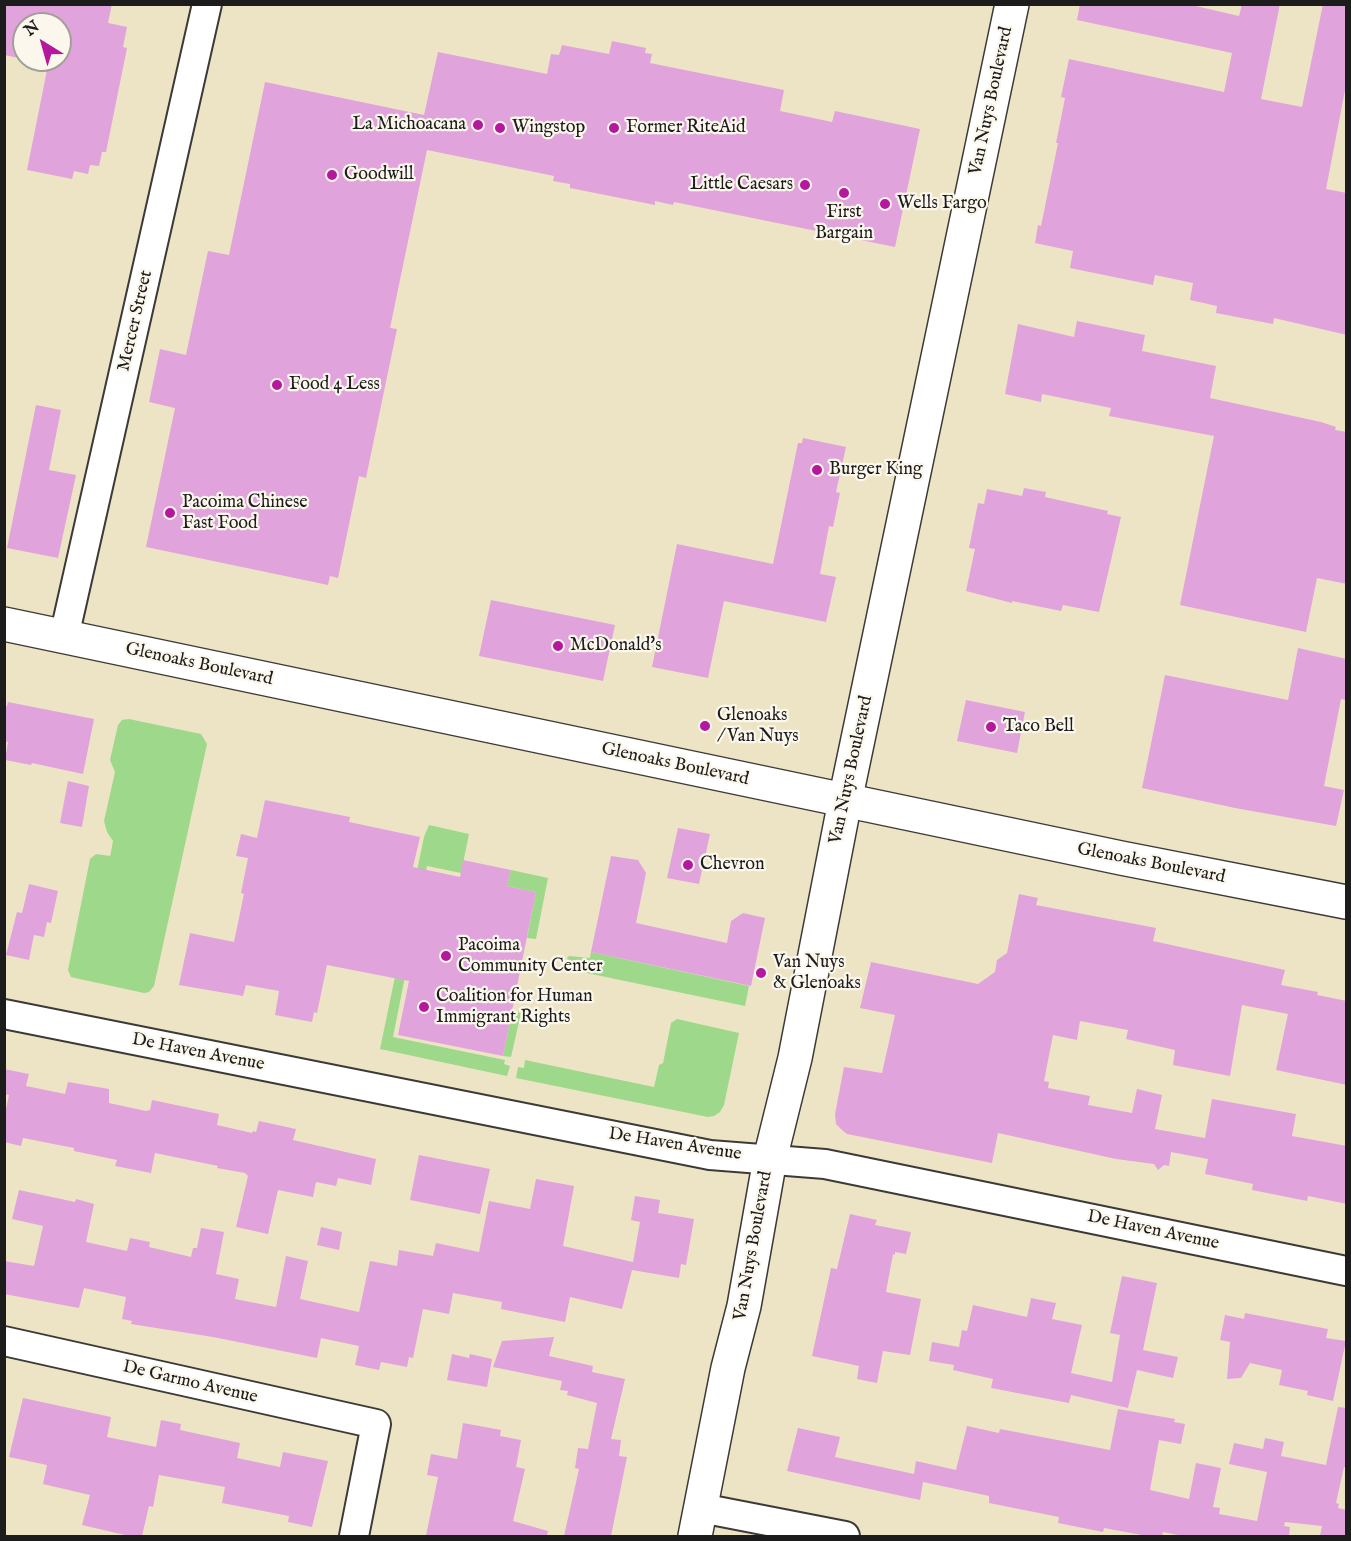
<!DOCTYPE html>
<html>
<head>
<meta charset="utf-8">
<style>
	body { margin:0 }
	#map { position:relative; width:1351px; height:1541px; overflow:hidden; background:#ede4c6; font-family:"IM FELL English",serif }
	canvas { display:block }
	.frame { position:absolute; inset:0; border:6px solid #1c1c1c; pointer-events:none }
	.north { position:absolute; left:12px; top:12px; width:60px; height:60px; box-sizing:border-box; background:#fbf7ec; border:2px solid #a29f99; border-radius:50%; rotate:323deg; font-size:16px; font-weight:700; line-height:24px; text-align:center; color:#1c1c1c }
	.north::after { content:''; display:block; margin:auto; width:21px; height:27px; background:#b5179e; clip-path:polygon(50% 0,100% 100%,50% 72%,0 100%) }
</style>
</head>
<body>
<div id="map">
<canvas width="1351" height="1541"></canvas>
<div class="frame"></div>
<div class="north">N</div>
</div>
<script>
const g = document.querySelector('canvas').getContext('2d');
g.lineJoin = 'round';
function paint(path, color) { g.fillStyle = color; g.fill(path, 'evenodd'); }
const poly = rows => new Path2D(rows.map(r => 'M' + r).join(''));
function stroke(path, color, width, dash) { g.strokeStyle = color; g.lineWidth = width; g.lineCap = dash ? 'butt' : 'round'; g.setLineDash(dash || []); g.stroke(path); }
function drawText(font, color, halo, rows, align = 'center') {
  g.font = font + ' "IM FELL English",serif'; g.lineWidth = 4.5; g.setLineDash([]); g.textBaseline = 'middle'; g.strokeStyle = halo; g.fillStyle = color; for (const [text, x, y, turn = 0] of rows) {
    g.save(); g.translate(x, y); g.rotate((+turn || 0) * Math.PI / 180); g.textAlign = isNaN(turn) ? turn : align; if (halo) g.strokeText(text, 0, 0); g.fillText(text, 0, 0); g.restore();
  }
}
paint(poly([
	[129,719,201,734,207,744,154,986,149,992,144,993,75,978,71,977,68,970,90,859,96,854,110,856,111,852,113,841,107,832,104,821,115,772,110,760,118,725,122,720],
	[429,825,469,834,461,873,427,866,393,1037,505,1060,504,1064,510,1066,507,1076,380,1049,424,837],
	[511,870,548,878,536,939,527,938,536,892,507,886],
	[591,952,749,986,745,1006,577,971,569,965,567,958,569,956,590,958],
	[512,1011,521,1013,511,1057,503,1056],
	[677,1019,739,1033,724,1105,720,1112,714,1116,708,1117,516,1078,518,1067,524,1068,525,1060,654,1087,659,1065,663,1063,671,1023]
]), '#9ed88b');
paint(poly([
	[4,4,112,4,108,23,127,27,123,47,127,48,106,152,102,152,99,166,90,165,88,174,74,171,72,179,27,170,49,60,60,60,60,24,24,24,24,59,4,55],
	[1080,4,1187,4,1239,16,1242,4,1280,4,1261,99,1302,107,1323,4,1347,4,1347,80,1326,189,1347,193,1347,335,1274,318,1273,324,1216,313,1217,306,1190,300,1193,283,1155,275,1153,285,1070,268,1073,251,1035,243,1038,225,1041,226,1058,143,1056,143,1065,98,1061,97,1069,59,1224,92,1232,53,1077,20],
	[612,41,646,48,645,53,652,54,650,63,784,90,780,111,832,122,835,111,920,129,895,247,674,202,673,205,655,201,655,205,570,188,570,184,553,181,554,176,427,150,390,328,397,329,366,478,359,476,338,578,330,576,328,585,146,547,175,408,149,402,160,349,186,355,208,251,229,255,265,82,424,115,438,52,547,74,551,54,559,55,562,45,609,54],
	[1077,321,1145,335,1142,351,1216,366,1210,398,1321,422,1336,427,1335,430,1347,432,1347,584,1317,578,1306,632,1180,605,1214,436,1109,416,1111,408,1042,394,1041,402,1005,394,1018,324,1074,337],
	[36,405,61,410,49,470,76,475,58,558,7,548],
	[803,438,846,447,836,492,840,493,833,527,829,526,820,574,836,577,826,622,724,601,708,678,652,667,677,544,773,564,798,443,802,443],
	[1024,488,1046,492,1045,497,1108,511,1107,514,1121,517,1099,612,1063,605,1061,611,1012,601,1012,603,966,591,975,549,969,548,978,503,984,504,987,489,1022,496],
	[491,600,615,625,603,681,479,656],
	[1298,648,1347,659,1347,700,1341,699,1324,786,1344,790,1336,826,1235,808,1142,788,1165,675,1288,700],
	[966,700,1025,712,1017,753,957,741],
	[8,702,94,719,83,774,32,763,31,765,5,760,8,742,4,741,4,706,7,706],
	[68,781,89,786,82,827,60,823],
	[265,800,350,817,349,822,420,837,413,867,460,877,463,860,511,870,507,886,536,892,503,1056,398,1035,409,981,327,965,317,1013,314,1012,312,1022,275,1015,279,991,246,985,243,996,179,985,190,933,234,942,244,894,241,893,248,858,236,856,241,834,257,838],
	[678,828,710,834,699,884,667,878],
	[611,856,638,860,646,873,636,923,727,943,731,921,743,913,765,918,751,986,591,952],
	[29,884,58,891,51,923,47,922,44,937,34,935,29,960,6,955,17,912,22,913],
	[1019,894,1038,898,1036,905,1156,928,1153,941,1285,970,1281,985,1318,992,1317,995,1347,1001,1347,1085,1276,1070,1288,1014,1242,1005,1230,1076,1173,1065,1175,1050,1126,1039,1128,1030,1080,1021,1077,1040,1053,1035,1044,1081,1049,1082,1048,1088,1090,1096,1088,1105,1132,1113,1137,1089,1162,1095,1155,1129,1205,1138,1212,1099,1296,1114,1292,1136,1347,1146,1347,1204,1308,1196,1307,1201,1252,1190,1253,1184,1205,1174,1208,1159,1171,1152,1169,1166,1164,1165,1158,1170,1154,1164,1116,1159,998,1133,992,1163,847,1134,842,1130,836,1124,835,1114,844,1067,882,1073,895,1015,860,1008,871,962,978,984,995,972,997,960,1007,953],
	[4,1069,29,1074,26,1086,65,1094,68,1082,109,1089,109,1103,146,1111,150,1110,152,1100,219,1114,217,1125,252,1133,253,1131,256,1132,259,1121,296,1129,293,1140,376,1159,371,1185,338,1178,336,1186,316,1182,313,1197,278,1190,268,1234,236,1227,248,1176,245,1173,217,1168,218,1166,155,1153,151,1173,115,1166,117,1160,74,1151,74,1148,23,1138,21,1146,4,1142,4,1118,9,1095,4,1094],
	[419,1155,490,1169,480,1214,410,1200],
	[536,1179,574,1186,563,1246,633,1262,640,1222,631,1220,635,1196,660,1200,658,1213,694,1219,686,1265,681,1264,679,1278,632,1270,622,1309,570,1297,565,1322,501,1309,502,1302,453,1293,449,1314,423,1309,413,1358,409,1357,407,1367,381,1362,379,1370,355,1365,359,1346,321,1338,317,1358,213,1337,131,1324,132,1321,122,1319,126,1297,84,1288,79,1308,4,1294,4,1261,34,1266,43,1226,12,1219,19,1190,75,1202,76,1199,94,1204,86,1242,127,1251,130,1238,150,1242,149,1247,191,1257,193,1248,197,1248,201,1228,224,1232,216,1274,239,1279,235,1299,276,1307,286,1256,308,1261,300,1299,359,1312,370,1261,397,1266,399,1250,433,1256,436,1243,479,1252,489,1201,530,1209],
	[850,1214,877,1220,875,1225,911,1232,906,1254,895,1252,895,1255,893,1254,886,1292,921,1299,910,1355,883,1351,877,1383,857,1379,859,1366,812,1356,831,1268,837,1269],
	[321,1227,342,1232,339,1250,317,1245],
	[1122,1276,1157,1283,1143,1350,1178,1357,1173,1378,1137,1370,1128,1408,1071,1395,1069,1403,991,1388,993,1379,953,1370,954,1365,929,1361,932,1342,959,1347,962,1330,967,1331,973,1305,1027,1317,1031,1298,1056,1303,1052,1319,1082,1325,1071,1373,1112,1382,1120,1335,1110,1333],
	[1245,1313,1328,1329,1326,1338,1346,1341,1333,1401,1307,1395,1308,1391,1279,1385,1282,1370,1250,1363,1241,1378,1227,1379,1230,1342,1220,1340,1225,1315,1244,1319],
	[554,1337,549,1356,593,1366,592,1372,625,1379,611,1439,621,1440,619,1456,627,1457,611,1536,564,1536,579,1469,575,1468,578,1448,588,1449,597,1403,567,1395,568,1391,560,1390,562,1381,493,1367,502,1341],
	[452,1354,469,1358,470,1354,492,1359,487,1387,447,1380],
	[23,1398,111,1417,107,1437,156,1447,161,1420,181,1424,180,1430,240,1443,237,1458,280,1467,283,1452,328,1461,312,1527,288,1522,289,1516,222,1503,225,1487,159,1475,153,1507,149,1506,142,1536,129,1536,82,1525,90,1495,43,1484,47,1465,9,1457],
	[1338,1407,1347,1408,1347,1468,1344,1467,1336,1503,1339,1504,1338,1508,1347,1510,1347,1536,1320,1536,1322,1526,1285,1522,1284,1526,1290,1527,1289,1536,1183,1536,1163,1532,1162,1536,1147,1536,1104,1528,1103,1532,1058,1523,1059,1517,989,1503,989,1496,923,1482,920,1500,787,1471,798,1428,840,1437,835,1457,914,1474,916,1461,956,1470,967,1426,999,1433,1000,1429,1110,1450,1118,1409,1175,1419,1174,1422,1185,1424,1181,1444,1159,1440,1150,1490,1189,1499,1196,1463,1221,1468,1213,1507,1220,1508,1219,1514,1257,1521,1267,1472,1229,1464,1234,1443,1263,1449,1265,1438,1284,1442,1281,1456,1326,1465],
	[463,1423,501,1430,500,1436,521,1440,516,1467,525,1469,513,1521,548,1531,547,1536,426,1536,438,1477,427,1475,431,1454,457,1459]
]), '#e1a3dc');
const street = poly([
	[64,637,207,4],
	[4,1014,710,1155,825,1164,1346,1271],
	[4,1341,376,1424,354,1536],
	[701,1508,845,1536]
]);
const secondary = poly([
	[4,624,1121,858,1346,902]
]);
const primary = poly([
	[695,1536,728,1368,744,1306,770,1159,795,1058,845,801,1012,4]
]);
stroke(street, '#3b3a36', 32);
stroke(secondary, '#3b3a36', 36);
stroke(primary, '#3b3a36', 36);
stroke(street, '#fff', 28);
stroke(secondary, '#fff', 33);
stroke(primary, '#fff', 33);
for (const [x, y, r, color] of [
	[478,125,6,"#b5179e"],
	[500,128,6,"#b5179e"],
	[614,128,6,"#b5179e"],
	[332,175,6,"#b5179e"],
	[805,185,6,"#b5179e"],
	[844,193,6,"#b5179e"],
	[885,204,6,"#b5179e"],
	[277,385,6,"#b5179e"],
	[817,470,6,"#b5179e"],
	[170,513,6,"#b5179e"],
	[558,646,6,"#b5179e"],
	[705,726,6,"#b5179e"],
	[991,727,6,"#b5179e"],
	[688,865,6,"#b5179e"],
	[446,956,6,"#b5179e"],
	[761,973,6,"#b5179e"],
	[424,1007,6,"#b5179e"]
]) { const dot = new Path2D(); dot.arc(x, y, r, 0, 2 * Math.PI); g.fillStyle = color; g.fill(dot); stroke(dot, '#fbf7ec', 2); }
drawText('18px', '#1c1c1c', '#fbf7ec', [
	["Van Nuys Boulevard",992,101,-78],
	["Mercer Street",136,321,-77],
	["Glenoaks Boulevard",199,665,12],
	["Glenoaks Boulevard",675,765,12],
	["Van Nuys Boulevard",852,770,-78],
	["Glenoaks Boulevard",1151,864,11],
	["De Haven Avenue",198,1053,11],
	["De Haven Avenue",675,1145,9],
	["De Haven Avenue",1153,1231,12],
	["Van Nuys Boulevard",754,1246,-80],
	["De Garmo Avenue",190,1383,13]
]);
drawText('18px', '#1c1c1c', '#fbf7ec', [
	["La Michoacana",466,125,"right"],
	["Wingstop",512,128],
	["Former RiteAid",626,128],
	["Goodwill",344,175],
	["Little Caesars",793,185,"right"],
	["Wells Fargo",897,204],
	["First",844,213,"center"],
	["Bargain",844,234,"center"],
	["Food 4 Less",289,385],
	["Burger King",829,470],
	["Pacoima Chinese",182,503],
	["Fast Food",182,524],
	["McDonald's",570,646],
	["Glenoaks",717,716],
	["/ Van Nuys",717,737],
	["Taco Bell",1003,727],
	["Chevron",700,865],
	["Pacoima",458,946],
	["Community Center",458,967],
	["Van Nuys",773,963],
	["& Glenoaks",773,984],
	["Coalition for Human",436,997],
	["Immigrant Rights",436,1018]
], 'left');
</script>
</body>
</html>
